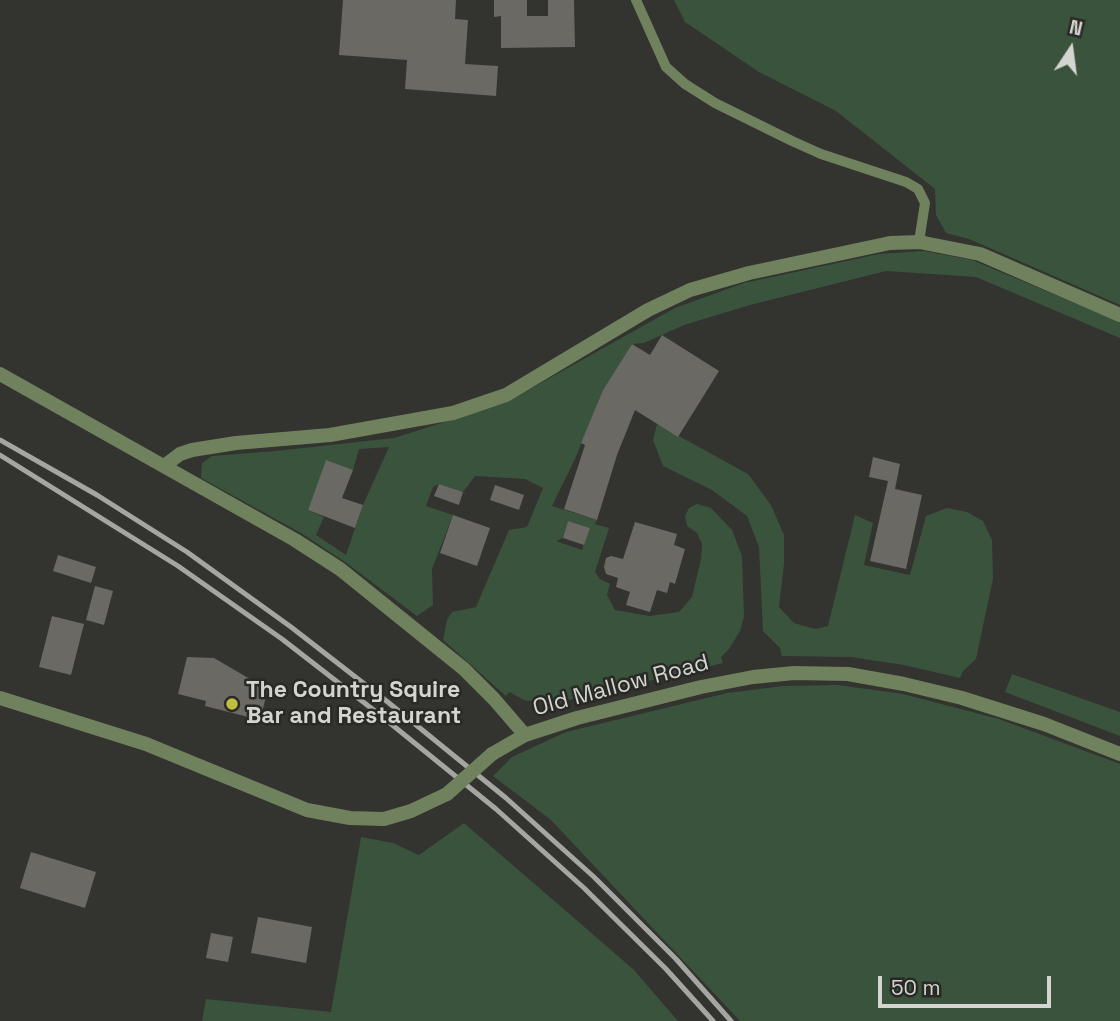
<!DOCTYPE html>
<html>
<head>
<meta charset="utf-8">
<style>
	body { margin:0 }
	#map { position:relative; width:1120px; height:1021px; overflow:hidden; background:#33332f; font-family:"Space Grotesk",sans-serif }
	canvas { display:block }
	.north { position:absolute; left:1036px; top:14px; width:70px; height:70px; -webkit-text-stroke:5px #292925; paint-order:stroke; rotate:13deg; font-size:19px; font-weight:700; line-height:28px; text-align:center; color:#d4d4d1 }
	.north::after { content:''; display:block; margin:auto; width:24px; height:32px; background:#d4d4d1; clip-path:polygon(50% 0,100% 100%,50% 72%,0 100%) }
	.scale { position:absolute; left:878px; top:976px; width:173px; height:32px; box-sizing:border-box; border:4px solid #d4d4d1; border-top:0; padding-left:9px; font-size:21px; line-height:24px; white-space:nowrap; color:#d4d4d1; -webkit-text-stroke:5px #292925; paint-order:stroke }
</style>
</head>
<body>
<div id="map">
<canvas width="1120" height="1021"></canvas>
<div class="north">N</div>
<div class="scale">50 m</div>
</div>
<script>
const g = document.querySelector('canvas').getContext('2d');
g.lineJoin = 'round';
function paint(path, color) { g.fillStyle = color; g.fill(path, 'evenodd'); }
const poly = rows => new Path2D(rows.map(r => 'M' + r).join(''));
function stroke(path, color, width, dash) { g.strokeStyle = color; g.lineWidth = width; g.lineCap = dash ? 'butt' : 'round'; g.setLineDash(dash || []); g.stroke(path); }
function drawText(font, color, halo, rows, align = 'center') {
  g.font = font + ' "Space Grotesk",sans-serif'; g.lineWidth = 5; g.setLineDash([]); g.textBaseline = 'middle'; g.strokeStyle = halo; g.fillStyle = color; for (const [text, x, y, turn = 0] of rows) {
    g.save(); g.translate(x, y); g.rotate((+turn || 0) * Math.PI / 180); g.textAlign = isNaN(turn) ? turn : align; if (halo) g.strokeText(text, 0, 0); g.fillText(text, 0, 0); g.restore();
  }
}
paint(poly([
	[674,0,1120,0,1120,305,969,239,946,233,936,215,935,189,836,111,759,72,685,22],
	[924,251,972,260,1120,322,1120,338,976,277,886,271,750,305,684,325,644,343,632,344,603,390,575,459,552,506,597,520,595,524,609,528,595,572,600,579,610,584,607,595,615,610,650,616,679,612,692,597,701,559,702,544,697,533,687,526,685,516,689,508,697,504,711,508,732,530,742,556,744,617,740,631,729,649,721,657,723,663,553,704,524,700,509,692,506,696,443,640,447,620,452,612,476,607,509,530,527,527,543,488,525,479,475,476,463,492,439,484,433,487,426,506,453,515,432,569,433,605,417,616,345,562,301,533,201,478,202,463,212,456,276,451,394,438,505,403,675,308,744,283,879,254],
	[389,447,363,505,346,555,316,535,324,517,308,510,326,461,353,470,359,449],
	[568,521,589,528,582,550,556,541,563,538],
	[657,424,748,474,771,505,784,535,784,564,779,607,794,623,815,629,828,626,855,515,873,523,864,565,910,575,926,516,947,508,967,512,983,521,992,540,993,579,976,659,963,671,960,678,904,665,851,657,782,656,780,648,763,631,759,547,747,516,712,490,663,466,653,440],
	[1012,674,1120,712,1120,736,1005,692],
	[838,685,903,694,999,719,1120,764,1120,1021,740,1021,551,820,493,776,512,757,566,732,727,693,783,686],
	[464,823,633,969,678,1021,202,1021,206,999,331,1012,361,837,393,843,419,855]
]), '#3a533d');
paint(poly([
	[343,0,456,0,455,19,468,20,465,64,498,66,496,96,405,89,407,60,339,55],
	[494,0,527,0,527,16,548,16,548,0,574,0,575,47,501,48,501,16,494,17],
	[662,335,719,371,678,437,635,410,617,455,597,520,564,509,585,445,581,443,603,390,632,344,650,355],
	[873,457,900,464,895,489,922,495,906,569,870,561,888,481,869,477],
	[326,460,353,470,342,498,363,505,355,528,308,510],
	[439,484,463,492,459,505,434,496],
	[495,485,524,495,519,510,490,500],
	[453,515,490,528,477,566,440,553],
	[568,521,590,528,584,545,563,538],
	[635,522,677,534,674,545,685,549,675,584,670,582,667,593,657,590,650,612,626,605,630,592,616,587,618,578,606,574,604,567,606,558,611,556,623,559],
	[58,555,96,567,91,583,53,571],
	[95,586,113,591,104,625,86,620],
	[52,616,84,624,71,675,39,667],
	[187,657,214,658,250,679,249,684,268,689,260,720,205,706,206,701,178,694],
	[31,852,96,872,85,908,20,888],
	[258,917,312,927,306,963,251,953],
	[211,933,233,937,228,962,206,958]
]), '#6a6964');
stroke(poly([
	[636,0,666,67,685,84,715,103,792,141,821,154,906,182,918,189,925,203,919,242]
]), '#70815e', 10);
stroke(poly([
	[0,374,295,540,340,569,464,669,494,699,525,735],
	[164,466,180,454,192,450,236,443,330,435,453,413,506,395,648,310,690,290,749,273,890,243,919,242,980,254,1120,315]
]), '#70815e', 14);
stroke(poly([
	[0,698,146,744,307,810,350,818,384,819,411,811,447,794],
	[492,754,525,735,577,718,701,687,753,677,794,673,848,674,904,684,962,698,1044,724,1120,754]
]), '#70815e', 14);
stroke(poly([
	[0,440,97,495,187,552,291,627,389,703,506,798,594,877,676,959,731,1021],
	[0,455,178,566,282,639,380,715,496,809,584,888,666,969,713,1021]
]), '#a5a5a2', 5);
stroke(poly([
	[447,794,492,754]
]), '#70815e', 14);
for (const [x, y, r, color] of [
	[232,704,7,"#c0be41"]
]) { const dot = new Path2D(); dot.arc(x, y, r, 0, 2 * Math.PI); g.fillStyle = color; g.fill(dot); stroke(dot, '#292925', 2.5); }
drawText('23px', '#d4d4d1', '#292925', [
	["Old Mallow Road",621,686,-15]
]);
drawText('bold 23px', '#d4d4d1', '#292925', [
	["The Country Squire",246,691],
	["Bar and Restaurant",246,717]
], 'left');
</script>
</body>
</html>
